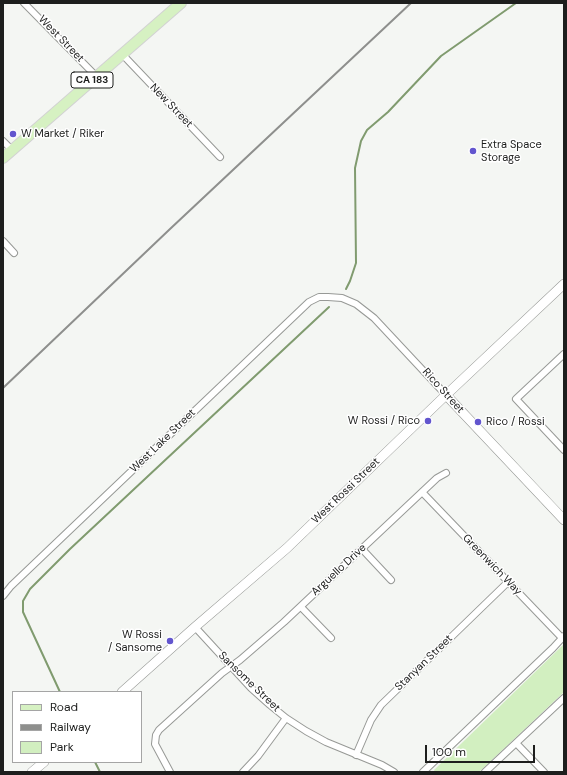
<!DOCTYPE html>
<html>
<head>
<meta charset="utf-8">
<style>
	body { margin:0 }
	#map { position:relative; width:567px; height:775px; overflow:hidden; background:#f4f6f3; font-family:"DM Sans",sans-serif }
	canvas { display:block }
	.frame { position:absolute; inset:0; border:4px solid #1d1e1d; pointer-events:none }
	.legend { position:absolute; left:12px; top:691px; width:130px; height:72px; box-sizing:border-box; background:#fff; border:1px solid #a5a5a5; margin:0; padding:5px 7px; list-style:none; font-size:12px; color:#1d1e1d }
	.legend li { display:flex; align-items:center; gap:8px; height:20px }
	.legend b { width:20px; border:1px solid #a5a5a5 }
	.scale { position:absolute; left:425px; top:745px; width:110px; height:18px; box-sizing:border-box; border:2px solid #1d1e1d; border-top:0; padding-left:5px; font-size:12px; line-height:14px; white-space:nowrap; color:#1d1e1d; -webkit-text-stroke:3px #fff; paint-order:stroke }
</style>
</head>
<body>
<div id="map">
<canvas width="567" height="775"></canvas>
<div class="frame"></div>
<ul class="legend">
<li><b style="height:5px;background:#d6f1c2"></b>Road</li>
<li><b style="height:5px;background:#8e8f8d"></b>Railway</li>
<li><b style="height:11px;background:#d2efc0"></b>Park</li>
</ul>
<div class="scale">100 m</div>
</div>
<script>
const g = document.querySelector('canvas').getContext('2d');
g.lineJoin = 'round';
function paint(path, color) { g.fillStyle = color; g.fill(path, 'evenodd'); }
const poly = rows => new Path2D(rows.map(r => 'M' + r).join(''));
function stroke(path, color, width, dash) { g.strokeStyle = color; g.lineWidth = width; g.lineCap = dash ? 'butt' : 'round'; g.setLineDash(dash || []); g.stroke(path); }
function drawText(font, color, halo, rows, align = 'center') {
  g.font = font + ' "DM Sans",sans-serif'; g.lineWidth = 3; g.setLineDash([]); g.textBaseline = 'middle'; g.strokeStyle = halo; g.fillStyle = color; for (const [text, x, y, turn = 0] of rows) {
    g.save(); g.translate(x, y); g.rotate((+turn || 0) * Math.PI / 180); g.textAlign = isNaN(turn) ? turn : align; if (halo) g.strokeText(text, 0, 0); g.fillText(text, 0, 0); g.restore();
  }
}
paint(poly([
	[564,644,564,692,479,772,435,772,434,770]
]), '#d2efc0');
stroke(poly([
	[346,289,350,281,356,263,355,168,361,141,367,130,388,112,441,56,516,3],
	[60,692,23,612,23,601,30,589,70,549,329,307],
	[95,762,100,772]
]), '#809b6f', 2);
const street = poly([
	[24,3,96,76],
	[122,54,220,157],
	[3,141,12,150],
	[3,241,14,253],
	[564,354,516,399,564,450],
	[422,492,562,638],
	[362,549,391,580],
	[3,596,11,586,309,302,319,297,328,297,342,298,356,304,374,318,446,395],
	[301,607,331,638],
	[195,627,251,688,270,705,286,718,306,731,326,742,382,765,394,772],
	[516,743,544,772],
	[356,755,371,720,381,705,508,582],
	[170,772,155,744,156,735,159,730,222,673,240,660,284,622,437,478,446,473],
	[243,772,258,756,286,718],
	[423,772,553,648,564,636],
	[485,772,564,698]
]);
const secondary = poly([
	[446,395,564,520],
	[122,692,195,627,287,548,446,395,564,284],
	[32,772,44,762]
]);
const primary = poly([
	[3,158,181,3]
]);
stroke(street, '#979996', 8);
stroke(secondary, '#979996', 10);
stroke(primary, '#d2d2d2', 12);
stroke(street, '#fff', 6);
stroke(secondary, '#fff', 9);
stroke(primary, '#d6f1c2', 10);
stroke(poly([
	[3,388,170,229,411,3]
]), '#8e8f8d', 2);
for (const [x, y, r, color] of [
	[13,134,4,"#6255ce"],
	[473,151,4,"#6255ce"],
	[428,421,4,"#6255ce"],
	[478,422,4,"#6255ce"],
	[170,641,4,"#6255ce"]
]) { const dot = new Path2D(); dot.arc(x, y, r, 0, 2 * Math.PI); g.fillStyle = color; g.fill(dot); stroke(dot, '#fff', 1.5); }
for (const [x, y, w] of [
	[92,80,42]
]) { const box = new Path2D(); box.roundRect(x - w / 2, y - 8, w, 16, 3); g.fillStyle = '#fff'; g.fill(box); stroke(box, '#1d1e1d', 1); }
drawText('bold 10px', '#1d1e1d', null, [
	["CA 183",92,80]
]);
drawText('11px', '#1d1e1d', '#fff', [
	["West Street",61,39,46],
	["New Street",171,106,46],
	["Rico Street",443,391,48],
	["West Lake Street",163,441,-44],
	["West Rossi Street",346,491,-44],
	["Greenwich Way",492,565,46],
	["Arguello Drive",339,570,-43],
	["Stanyan Street",424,663,-44],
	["Sansome Street",249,682,44]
]);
drawText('11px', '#1d1e1d', '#fff', [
	["W Market / Riker",21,134],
	["Extra Space",481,145],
	["Storage",481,158],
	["W Rossi / Rico",420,421,"right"],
	["Rico / Rossi",486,422],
	["W Rossi",162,635,"right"],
	["/ Sansome",162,648,"right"]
], 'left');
</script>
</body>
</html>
